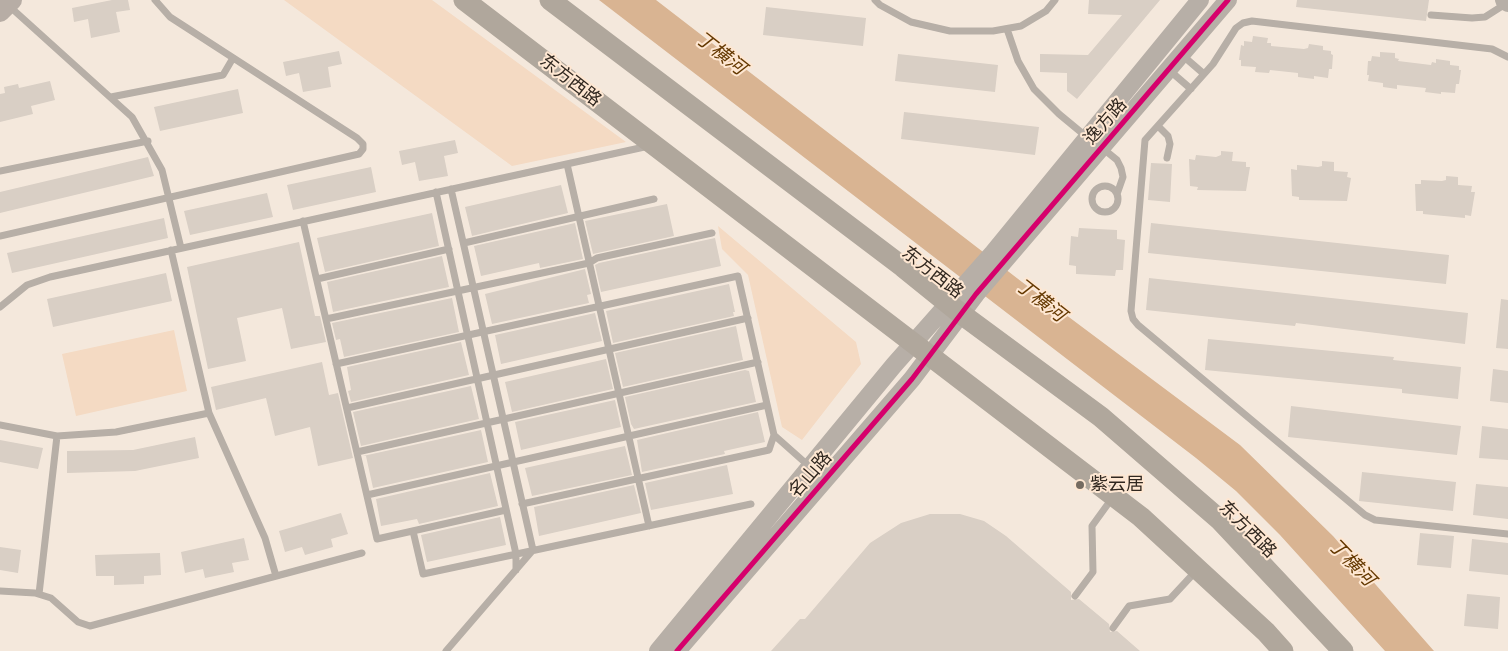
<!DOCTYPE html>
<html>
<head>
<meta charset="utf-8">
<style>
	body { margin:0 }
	canvas { display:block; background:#f4e8dc }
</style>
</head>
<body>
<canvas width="1508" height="651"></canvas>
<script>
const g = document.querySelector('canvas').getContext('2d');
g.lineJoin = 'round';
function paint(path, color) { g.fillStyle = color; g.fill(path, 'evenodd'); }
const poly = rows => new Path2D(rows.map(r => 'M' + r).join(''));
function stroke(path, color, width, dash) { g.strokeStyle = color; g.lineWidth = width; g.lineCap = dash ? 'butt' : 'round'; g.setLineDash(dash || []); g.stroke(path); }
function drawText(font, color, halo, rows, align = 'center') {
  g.font = font + ' Signika,"Noto Sans SC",sans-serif'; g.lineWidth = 4; g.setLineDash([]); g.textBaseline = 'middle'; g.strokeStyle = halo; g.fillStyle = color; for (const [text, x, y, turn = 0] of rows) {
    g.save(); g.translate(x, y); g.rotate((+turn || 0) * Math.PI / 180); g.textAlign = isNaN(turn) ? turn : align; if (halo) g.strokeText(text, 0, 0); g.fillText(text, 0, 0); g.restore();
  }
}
paint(poly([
	[284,0,432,0,626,142,512,166],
	[718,226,856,342,861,364,802,440,782,427,748,275,722,249],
	[174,330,187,391,76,416,62,354]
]), '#f4dac3');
paint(poly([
	[599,0,656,0,1022,282,1240,445,1333,536,1434,651,1385,651,1280,535,1236,491,1196,458]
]), '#d9b492');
paint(poly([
	[112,0,128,0,130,10,116,12,120,32,91,38,88,19,74,22,72,8],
	[1089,0,1160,0,1077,99,1067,91,1067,73,1040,72,1040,54,1088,55,1122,15,1088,14],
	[1297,0,1429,0,1426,21,1296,7],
	[766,7,866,18,863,46,763,35],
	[1253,36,1268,38,1267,43,1271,43,1271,46,1304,49,1308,48,1309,44,1323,46,1323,50,1331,51,1331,54,1333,55,1332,69,1329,69,1328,78,1314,76,1314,79,1298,77,1298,73,1270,70,1269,73,1255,72,1256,67,1241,66,1241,60,1239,60,1241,45,1244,46,1244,41,1252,42],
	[339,51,342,64,328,67,331,87,303,92,299,73,286,76,283,62],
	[1380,52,1395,53,1395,58,1399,59,1398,61,1431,65,1432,62,1436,63,1436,59,1450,61,1450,65,1459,66,1459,70,1461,70,1459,84,1456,84,1455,93,1441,92,1441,94,1425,92,1426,88,1397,85,1397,89,1383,87,1383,83,1368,81,1369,75,1367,75,1368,61,1371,61,1372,56,1380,57],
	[898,54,998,65,995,92,895,81],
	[50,81,55,100,31,106,33,114,0,122,0,94,5,93,4,87,18,84,19,88],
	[238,89,243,113,160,131,154,107],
	[904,112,1039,127,1035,155,901,139],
	[455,140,458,153,444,156,448,176,419,181,415,162,402,165,399,151],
	[1221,151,1233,152,1232,161,1246,162,1246,167,1250,167,1246,191,1197,190,1198,187,1190,186,1189,159,1195,160,1196,155,1216,157,1221,155],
	[148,157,154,176,0,213,0,192],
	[1322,161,1334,162,1334,171,1348,172,1347,177,1351,178,1347,201,1299,200,1299,197,1292,196,1291,169,1297,170,1297,165,1318,167,1322,166],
	[1151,163,1172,164,1170,202,1148,200],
	[371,167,376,192,293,210,287,185],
	[1446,176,1458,177,1458,185,1472,186,1471,192,1475,192,1471,216,1465,215,1465,218,1423,214,1423,211,1416,211,1415,184,1421,184,1421,180,1442,181,1446,180],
	[561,185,568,213,472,236,465,207],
	[267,193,273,217,190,235,184,211],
	[667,204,674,236,593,254,585,221],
	[432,213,439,246,325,272,317,238],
	[164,218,168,238,12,273,7,253],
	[575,223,583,259,540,268,539,263,481,276,474,246],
	[1151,223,1449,255,1446,284,1148,253],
	[1079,228,1117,230,1117,239,1125,240,1123,270,1116,270,1115,276,1076,274,1076,266,1069,265,1071,236,1078,237],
	[715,238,721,266,601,292,595,265,599,263],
	[299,242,315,316,320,316,326,342,291,349,282,308,237,318,246,361,208,369,187,267],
	[442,256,449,287,333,312,327,282],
	[585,269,591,294,587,295,589,303,492,324,485,294],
	[166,273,172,301,53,327,47,299],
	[1149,278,1468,313,1465,344,1296,323,1295,326,1146,310],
	[729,284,735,312,733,312,734,316,613,343,606,311],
	[452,298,459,332,344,357,340,339,336,340,332,323],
	[1501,299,1508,300,1508,349,1496,348],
	[595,313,602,341,501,364,495,335],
	[736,326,743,360,623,387,615,353],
	[1208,339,1394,357,1393,360,1461,367,1458,399,1402,393,1402,389,1205,370],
	[461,342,469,375,351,402,348,391,351,390,347,367],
	[606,359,613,389,512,412,505,382],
	[322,362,329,395,338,393,353,458,318,466,310,427,275,436,266,398,216,410,211,387],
	[1493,369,1508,371,1508,403,1490,401],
	[745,370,749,371,756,402,634,429,631,424,625,397],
	[471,386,479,419,361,446,353,412],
	[615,400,621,427,521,450,515,422],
	[1291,406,1461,426,1457,455,1288,437],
	[758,412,765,442,724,451,725,454,642,472,637,440],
	[1482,426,1508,429,1508,460,1479,458],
	[481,430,488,462,373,488,366,456,363,456],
	[195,437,199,458,135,471,67,473,67,451,133,450],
	[0,440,43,448,38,469,0,462],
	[625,446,632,475,532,496,525,468],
	[727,465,733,494,651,510,645,483],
	[1362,472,1456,482,1453,511,1359,501],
	[490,473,498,506,419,524,417,519,381,526,376,499],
	[1476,484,1508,487,1508,519,1473,515],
	[634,485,641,513,539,536,534,507],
	[341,513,348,534,331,539,333,547,305,555,302,547,285,552,279,531],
	[930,514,960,514,984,521,1006,536,1071,592,1071,600,1079,599,1109,624,1110,632,1117,631,1140,651,771,651,800,619,805,619,870,543,901,523],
	[500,517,506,545,427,562,421,535],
	[1420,533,1454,536,1451,568,1417,565],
	[244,538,249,560,232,563,234,572,205,578,203,569,185,573,181,552],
	[1472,539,1508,543,1508,575,1469,571],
	[0,547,21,550,18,573,0,570],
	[160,553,161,575,144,576,144,584,114,585,114,576,96,576,95,555],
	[1467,594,1500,597,1498,629,1464,626]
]), '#d9cfc5');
stroke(poly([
	[875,0,880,5,911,22,950,31,993,31,1021,26,1046,11,1055,0],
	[8,5,132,117,162,170,181,248],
	[1431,15,1472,18,1485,17,1507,3],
	[1007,29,1018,61,1034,89,1059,114,1088,138],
	[1182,55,1204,74],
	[1508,57,1492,49,1252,21,1243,23,1236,28,1213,64,1145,140,1131,311,1133,319,1138,325,1365,515,1375,520,1508,534],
	[1169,70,1191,89],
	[111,97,223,75,233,58],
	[1158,126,1168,136,1170,144,1167,158],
	[1101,147,1117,160,1121,168,1123,177,1117,194],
	[567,164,649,526],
	[0,171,148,141],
	'1092 199a13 13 0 1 1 26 0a13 13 0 1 1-26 0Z',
	[436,192,516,554,516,570],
	[303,221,377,539,506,510],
	[0,236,359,154,363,149,363,144,357,138,170,17,155,0],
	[464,243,654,199],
	[171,250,209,413,265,538,276,576],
	[317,279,449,249],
	[0,307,27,285,50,277,649,146],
	[326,319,589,263,597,258,712,233],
	[336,364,738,276,774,435,810,467],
	[347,408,748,318],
	[0,425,57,436,116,432,209,413],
	[357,452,758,362],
	[367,495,767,405],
	[522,504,769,450,774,435],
	[413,531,423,574,751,504],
	[0,591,35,593,51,598,78,622,90,626,362,553],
	[39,594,57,436],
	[1075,596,1093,572,1092,526,1113,497],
	[1113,628,1129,606,1170,599,1196,571],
	[446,651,533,550,451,189]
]), '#b7afa7', 7);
stroke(poly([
	[1504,0,1508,3],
	[658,651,894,365,993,253,1200,0],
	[677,651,912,379,976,294,1228,0]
]), '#b7afa7', 18);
stroke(poly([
	[0,12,12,0]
]), '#b7ada5', 20);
stroke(poly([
	[464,0,1141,517,1266,632,1283,651],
	[550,0,903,267,960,313,1101,417,1220,520,1343,651]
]), '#b0a79c', 21);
stroke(poly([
	[677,651,912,379,976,294,1228,0]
]), '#d6006c', 5);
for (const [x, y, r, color] of [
	[1080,485,5,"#756b61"]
]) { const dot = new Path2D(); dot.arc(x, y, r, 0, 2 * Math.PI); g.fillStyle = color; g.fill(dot); stroke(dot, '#fee7d2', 2); }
drawText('18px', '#30271f', '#fee7d2', [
	["东方西路",570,81,38],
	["逸方路",1106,122,-49],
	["东方西路",932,273,38],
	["名山路",811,475,-49],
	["东方西路",1247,530,45]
]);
drawText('18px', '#30271f', '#fee7d2', [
	["紫云居",1090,485]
], 'left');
drawText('italic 19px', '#643800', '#fee7d2', [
	["丁横河",720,54,38],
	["丁横河",1040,301,38],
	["丁横河",1351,563,46]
]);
</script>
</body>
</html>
